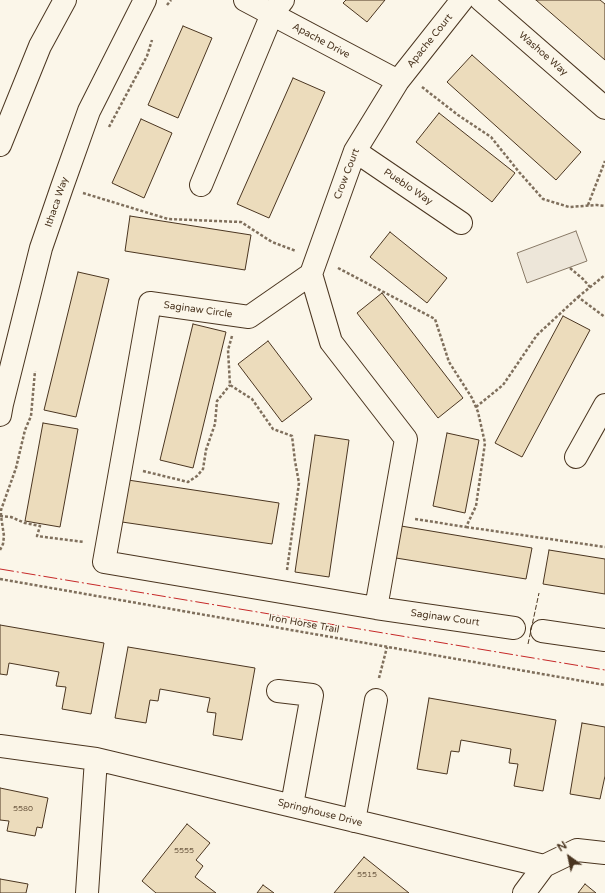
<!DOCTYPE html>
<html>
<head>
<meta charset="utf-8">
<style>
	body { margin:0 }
	#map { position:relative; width:605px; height:893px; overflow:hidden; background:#fbf6e9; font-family:"Varela Round",sans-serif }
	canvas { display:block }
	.north { position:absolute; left:549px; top:837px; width:40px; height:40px; -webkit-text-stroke:3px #fbf6e9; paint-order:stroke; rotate:327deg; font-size:11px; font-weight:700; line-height:16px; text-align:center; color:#4a3520 }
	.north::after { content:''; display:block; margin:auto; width:14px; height:18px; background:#4a3520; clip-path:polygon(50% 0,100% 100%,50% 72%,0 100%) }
</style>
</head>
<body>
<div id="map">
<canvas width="605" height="893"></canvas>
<div class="north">N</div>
</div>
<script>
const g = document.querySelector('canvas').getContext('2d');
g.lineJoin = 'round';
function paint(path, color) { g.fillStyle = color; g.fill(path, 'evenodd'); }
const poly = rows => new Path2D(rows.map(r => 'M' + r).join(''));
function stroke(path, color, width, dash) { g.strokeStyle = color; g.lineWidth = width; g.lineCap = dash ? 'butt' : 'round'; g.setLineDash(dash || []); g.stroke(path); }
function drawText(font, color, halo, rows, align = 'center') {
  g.font = font + ' "Varela Round",sans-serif'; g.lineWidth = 3; g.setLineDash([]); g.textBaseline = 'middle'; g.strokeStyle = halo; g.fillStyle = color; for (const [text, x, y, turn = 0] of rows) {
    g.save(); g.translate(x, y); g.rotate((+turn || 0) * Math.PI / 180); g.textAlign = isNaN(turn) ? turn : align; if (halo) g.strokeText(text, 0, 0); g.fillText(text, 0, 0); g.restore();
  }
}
const green = poly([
	[576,231,587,261,527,283,517,253,576,231]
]);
paint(green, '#ede6d9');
stroke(green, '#887966', 1);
const building = poly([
	[346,0,385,0,367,22,343,3,346,0],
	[536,0,600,0,605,4,605,60,536,0],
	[183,26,212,38,178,118,148,105,183,26],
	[472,55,581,152,556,180,447,82,472,55],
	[293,78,325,92,269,218,237,204,293,78],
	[439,113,515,173,492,202,416,142,439,113],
	[141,119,172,133,144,198,112,183,141,119],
	[130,216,251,235,245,270,125,251,130,216],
	[390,232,447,278,427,303,370,257,390,232],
	[78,272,109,279,76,417,44,410,78,272],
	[382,293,463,398,438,418,357,313,382,293],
	[563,316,590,330,522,457,495,443,563,316],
	[193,324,226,332,193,468,160,460,193,324],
	[268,341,312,399,282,422,238,364,268,341],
	[43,423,78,429,60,527,25,521,43,423],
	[447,433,479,440,465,513,433,506,447,433],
	[315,435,349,440,329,577,295,572,315,435],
	[128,480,279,503,272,544,122,522,128,480],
	[401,526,532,548,526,579,396,558,401,526],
	[549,550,605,559,605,594,543,584,549,550],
	[0,625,104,643,91,714,62,709,66,687,56,686,59,672,9,663,7,675,0,674,0,625],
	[128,647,255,668,242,740,213,735,216,713,207,712,210,698,160,689,158,701,150,700,146,723,115,718,128,647],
	[429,698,556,720,543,791,514,786,518,764,509,763,511,749,461,740,459,752,451,751,447,774,417,769,429,698],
	[582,723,605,727,605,776,600,799,570,794,582,723],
	[0,788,48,798,42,828,37,827,35,836,7,831,9,821,0,820,0,788],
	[187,824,210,843,196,860,203,866,195,877,216,893,156,893,142,881,187,824],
	[364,857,409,893,334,893,364,857],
	[0,879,28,884,26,893,0,893,0,879],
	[585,884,596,893,578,893,585,884],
	[263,885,274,893,257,893,263,885]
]);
paint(building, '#ecdcbc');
stroke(building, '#4a3520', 1);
const minor = poly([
	[245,0,398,81],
	[481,0,605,108],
	[355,151,461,223],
	[201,185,272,14,283,0],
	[311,274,355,151,398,81,462,0],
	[0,415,2,404,41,248,62,187,89,111,145,0],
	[576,457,605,405],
	[376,608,406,439,331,342,311,274,249,317,150,303,104,562,376,608,514,628],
	[542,631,605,640],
	[278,691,312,695,292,805],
	[0,746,96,759,544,866,577,850,605,853],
	[354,821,376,700],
	[87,893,96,759],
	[524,893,544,866]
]);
const major = poly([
	[0,145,40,46,65,0]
]);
stroke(minor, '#4a3520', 24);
stroke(major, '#4a3520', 24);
stroke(poly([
	[167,5,171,0],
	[422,87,458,115,491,137,519,172,543,199,569,207,597,205,605,206],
	[109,127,147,56,152,40],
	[83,193,168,219,241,222,272,242,296,251],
	[588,205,605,161],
	[338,268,435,319,449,362,472,398,478,412,485,443,476,506,466,527,415,519],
	[570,268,583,279,590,287],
	[578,297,605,275],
	[232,336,228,350,230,385,252,399,273,429,292,436,295,461,299,483,287,570],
	[476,407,503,385,537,335,578,297,605,317],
	[143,471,188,482,197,476,203,469,206,450,215,424,217,401,230,385],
	[0,516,11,517,25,523,40,526,37,536,84,542],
	[466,527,605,547],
	[0,550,3,544,4,536,1,516,1,510,16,468,25,430,31,416,35,371],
	[0,579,605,685],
	[379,678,387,647]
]), '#7f6f5c', 2.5, [3, 2]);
stroke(minor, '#fbf6e9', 22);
stroke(major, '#fbf6e9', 22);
stroke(poly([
	[528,644,539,593]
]), '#4a3520', 1, [5, 2]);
stroke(poly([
	[0,569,605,670]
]), '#c62828', 1, [14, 3, 2, 3]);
drawText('8px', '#725f47', null, [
	["5580",23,809],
	["5555",184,851],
	["5515",367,875]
]);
drawText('10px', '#4a3520', '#fbf6e9', [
	["Apache Drive",321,41,28],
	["Apache Court",430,41,-51],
	["Washoe Way",543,54,41],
	["Crow Court",347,174,-69],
	["Pueblo Way",408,187,34],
	["Ithaca Way",57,202,-71],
	["Saginaw Circle",198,310,8],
	["Saginaw Court",445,618,8],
	["Iron Horse Trail",304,624,10],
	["Springhouse Drive",320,813,14]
]);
</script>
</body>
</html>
